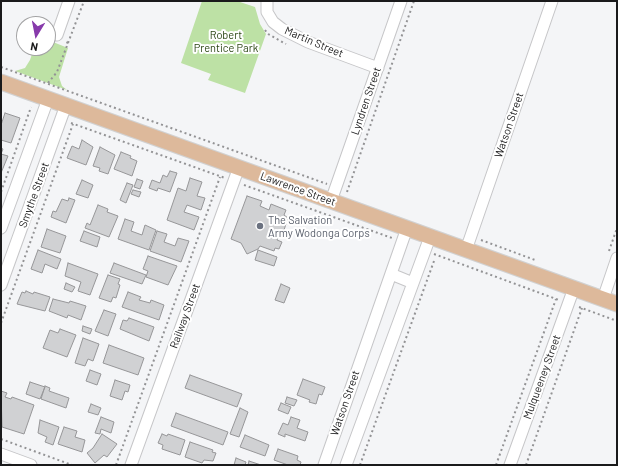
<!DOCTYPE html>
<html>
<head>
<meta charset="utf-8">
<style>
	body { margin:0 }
	#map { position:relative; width:618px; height:466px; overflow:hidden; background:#f4f5f7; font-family:Barlow,sans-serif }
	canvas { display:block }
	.frame { position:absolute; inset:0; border:2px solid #1a1a1b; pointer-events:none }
	.north { position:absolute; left:16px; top:16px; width:40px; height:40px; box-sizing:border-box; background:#fff; border:1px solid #a3a3a4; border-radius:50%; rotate:190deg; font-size:11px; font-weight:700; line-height:16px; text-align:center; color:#1a1a1b }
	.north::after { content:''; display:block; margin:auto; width:14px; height:18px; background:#873aab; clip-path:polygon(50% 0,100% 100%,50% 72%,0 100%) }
</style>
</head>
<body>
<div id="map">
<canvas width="618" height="466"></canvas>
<div class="frame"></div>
<div class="north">N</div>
</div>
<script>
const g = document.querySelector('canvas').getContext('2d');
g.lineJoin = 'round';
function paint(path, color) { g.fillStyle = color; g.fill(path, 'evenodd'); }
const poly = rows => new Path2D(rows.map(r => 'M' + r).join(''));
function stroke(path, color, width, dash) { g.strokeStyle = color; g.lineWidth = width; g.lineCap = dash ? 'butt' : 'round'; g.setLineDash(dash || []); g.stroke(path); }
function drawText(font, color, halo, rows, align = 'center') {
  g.font = font + ' Barlow,sans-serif'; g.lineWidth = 4; g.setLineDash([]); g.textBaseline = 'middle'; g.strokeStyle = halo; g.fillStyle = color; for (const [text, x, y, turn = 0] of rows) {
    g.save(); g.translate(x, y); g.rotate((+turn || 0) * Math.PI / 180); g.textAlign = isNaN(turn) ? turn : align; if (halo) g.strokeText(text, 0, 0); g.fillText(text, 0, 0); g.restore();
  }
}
paint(poly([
	[202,1,237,1,255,7,260,24,266,34,245,93,208,80,211,74,181,63],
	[48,40,68,48,59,77,62,86,67,90,15,71,25,68,30,60,34,48,48,48]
]), '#bde1a5');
const building = poly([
	[5,113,20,118,11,143,1,140,1,125,5,113],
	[82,140,93,147,86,165,67,158,72,146,79,149,82,140],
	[100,147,115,155,108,174,99,171,100,168,93,166,100,147],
	[1,148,3,149,1,154,8,156,1,173,1,148],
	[121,152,131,156,130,158,137,161,132,176,114,169,121,152],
	[170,171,177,173,170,192,158,188,157,191,149,188,152,180,160,183,163,175,167,177,170,171],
	[190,178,202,182,197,196,205,198,201,210,187,205,184,212,199,217,194,230,167,220,178,188,186,191,190,178],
	[137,179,143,181,140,189,134,187,137,179],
	[82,180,93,185,88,198,76,194,82,180],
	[127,183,133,185,126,203,120,200,127,183],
	[133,190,141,192,139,197,131,194,133,190],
	[247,196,262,201,260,206,269,210,271,204,286,210,284,215,288,218,282,236,279,235,277,240,282,242,279,249,275,248,274,251,260,246,258,249,247,254,241,243,231,239,247,196],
	[69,198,75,200,66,223,51,217,53,211,56,212,62,199,68,201,69,198],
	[98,205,108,209,107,212,118,216,109,237,85,228,87,223,90,225,98,205],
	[125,219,134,222,131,231,142,235,145,225,156,230,149,250,118,239,125,219],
	[47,229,66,236,60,253,41,247,47,229],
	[84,231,100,237,97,247,80,241,84,231],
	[157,231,167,234,164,242,175,246,178,238,189,241,181,262,150,251,157,231],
	[38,250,61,259,57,269,45,264,42,273,31,269,38,250],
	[258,250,277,257,274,266,255,260,258,250],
	[148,256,177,266,168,285,146,277,148,271,143,269,148,256],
	[68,263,98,274,90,295,78,291,81,282,65,276,68,263],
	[114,263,146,275,142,284,110,273,114,263],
	[108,275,120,279,118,284,120,285,116,298,113,297,111,302,99,298,108,275],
	[66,283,75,287,72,292,64,289,66,283],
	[281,284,290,288,284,303,275,300,281,284],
	[26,291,33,294,34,292,50,297,45,311,17,304,22,292,25,293,26,291],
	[128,292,141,297,139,300,150,303,151,300,164,305,159,320,122,307,128,292],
	[53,299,69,303,70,301,86,306,81,320,68,315,67,318,49,311,53,299],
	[104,310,116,314,108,336,95,331,104,310],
	[129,318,154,327,149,341,120,329,123,320,127,321,129,318],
	[83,326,92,329,90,334,82,331,83,326],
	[60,329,76,335,67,357,43,348,50,330,58,333,60,329],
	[83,338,99,344,93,361,88,359,85,366,75,363,83,338],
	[109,345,144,358,138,375,103,363,109,345],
	[90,370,101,374,97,385,86,381,90,370],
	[190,375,242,394,237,407,185,388,190,375],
	[303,379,325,387,322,395,319,394,316,404,309,402,310,400,297,395,303,379],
	[115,380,130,385,128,392,125,391,122,400,110,396,115,380],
	[30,382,45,387,40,399,26,394,30,382],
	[45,386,50,388,49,391,69,398,66,408,41,399,45,386],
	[1,391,7,393,5,397,11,399,12,397,34,405,24,434,2,427,1,391],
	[287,397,297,400,294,406,285,403,287,397],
	[281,403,291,407,288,414,278,410,281,403],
	[91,404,101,408,98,415,88,412,91,404],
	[240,408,248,412,239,437,230,434,240,408],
	[176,413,228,432,223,445,171,426,176,413],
	[101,417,114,422,111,433,101,429,100,434,95,433,101,417],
	[291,417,300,420,297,428,308,432,305,441,285,434,285,437,278,434,283,423,288,425,291,417],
	[40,420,59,427,53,445,45,442,47,437,38,433,40,420],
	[64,427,77,431,75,437,85,440,82,452,58,444,64,427],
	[102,434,117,444,107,457,104,455,95,463,87,453,93,448,102,434],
	[162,434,167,436,168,434,185,440,180,455,162,449,163,445,158,443,162,434],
	[245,435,269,445,265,456,240,447,245,435],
	[190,442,213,450,212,452,216,453,213,461,204,460,202,463,185,457,190,442],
	[278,449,298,456,297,460,301,462,300,465,288,465,274,460,278,449],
	[236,458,246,462,245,465,234,465,236,458],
	[249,461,261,465,248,465,249,461]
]);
paint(building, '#d0d1d3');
stroke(building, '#969698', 1);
const minor = poly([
	[267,1,267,12,273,22,282,29,308,42,378,68],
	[57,35,69,1],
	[331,201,401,1],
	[1,228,48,99],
	[466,250,552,1],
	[391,274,413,283],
	[1,285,66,105],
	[603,299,617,258],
	[1,454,31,465],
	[131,465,239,167],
	[324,465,407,228],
	[346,465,430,237],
	[510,465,574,288]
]);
const major = poly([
	[1,82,617,304]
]);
stroke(minor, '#c6c6c8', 13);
stroke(major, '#d1d1d1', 17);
stroke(poly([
	[265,30,268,34,286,44],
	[68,43,84,1],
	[1,67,327,184],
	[48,83,57,72,68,43,64,41],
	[71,123,225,178],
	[244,185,392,238],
	[1,192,31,107],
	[347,192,414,1],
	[481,240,535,260],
	[609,251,617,228],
	[434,254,559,300],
	[579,307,617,321],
	[1,323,73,124],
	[1,439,72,465],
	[116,465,220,177],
	[360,465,434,261],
	[496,465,556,299],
	[526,465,582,308]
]), '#939395', 2, [2, 3]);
stroke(minor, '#fff', 11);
stroke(major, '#ddb99b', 15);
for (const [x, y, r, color] of [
	[260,226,4,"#6b7280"]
]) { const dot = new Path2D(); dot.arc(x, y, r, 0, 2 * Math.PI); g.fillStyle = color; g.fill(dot); stroke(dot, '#fff', 1.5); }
drawText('11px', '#2a4513', '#fff', [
	["Robert",226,35],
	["Prentice Park",226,48]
]);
drawText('11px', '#1a1a1b', '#fff', [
	["Martin Street",314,42,23],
	["Lyndren Street",366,101,-71],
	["Watson Street",509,125,-71],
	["Lawrence Street",298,189,20],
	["Smythe Street",34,195,-70],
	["Railway Street",185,316,-70],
	["Mulqueeney Street",542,377,-70],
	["Watson Street",345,403,-71]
]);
drawText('11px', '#5b616d', '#fff', [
	["The Salvation",268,220],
	["Army Wodonga Corps",268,233]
], 'left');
</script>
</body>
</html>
